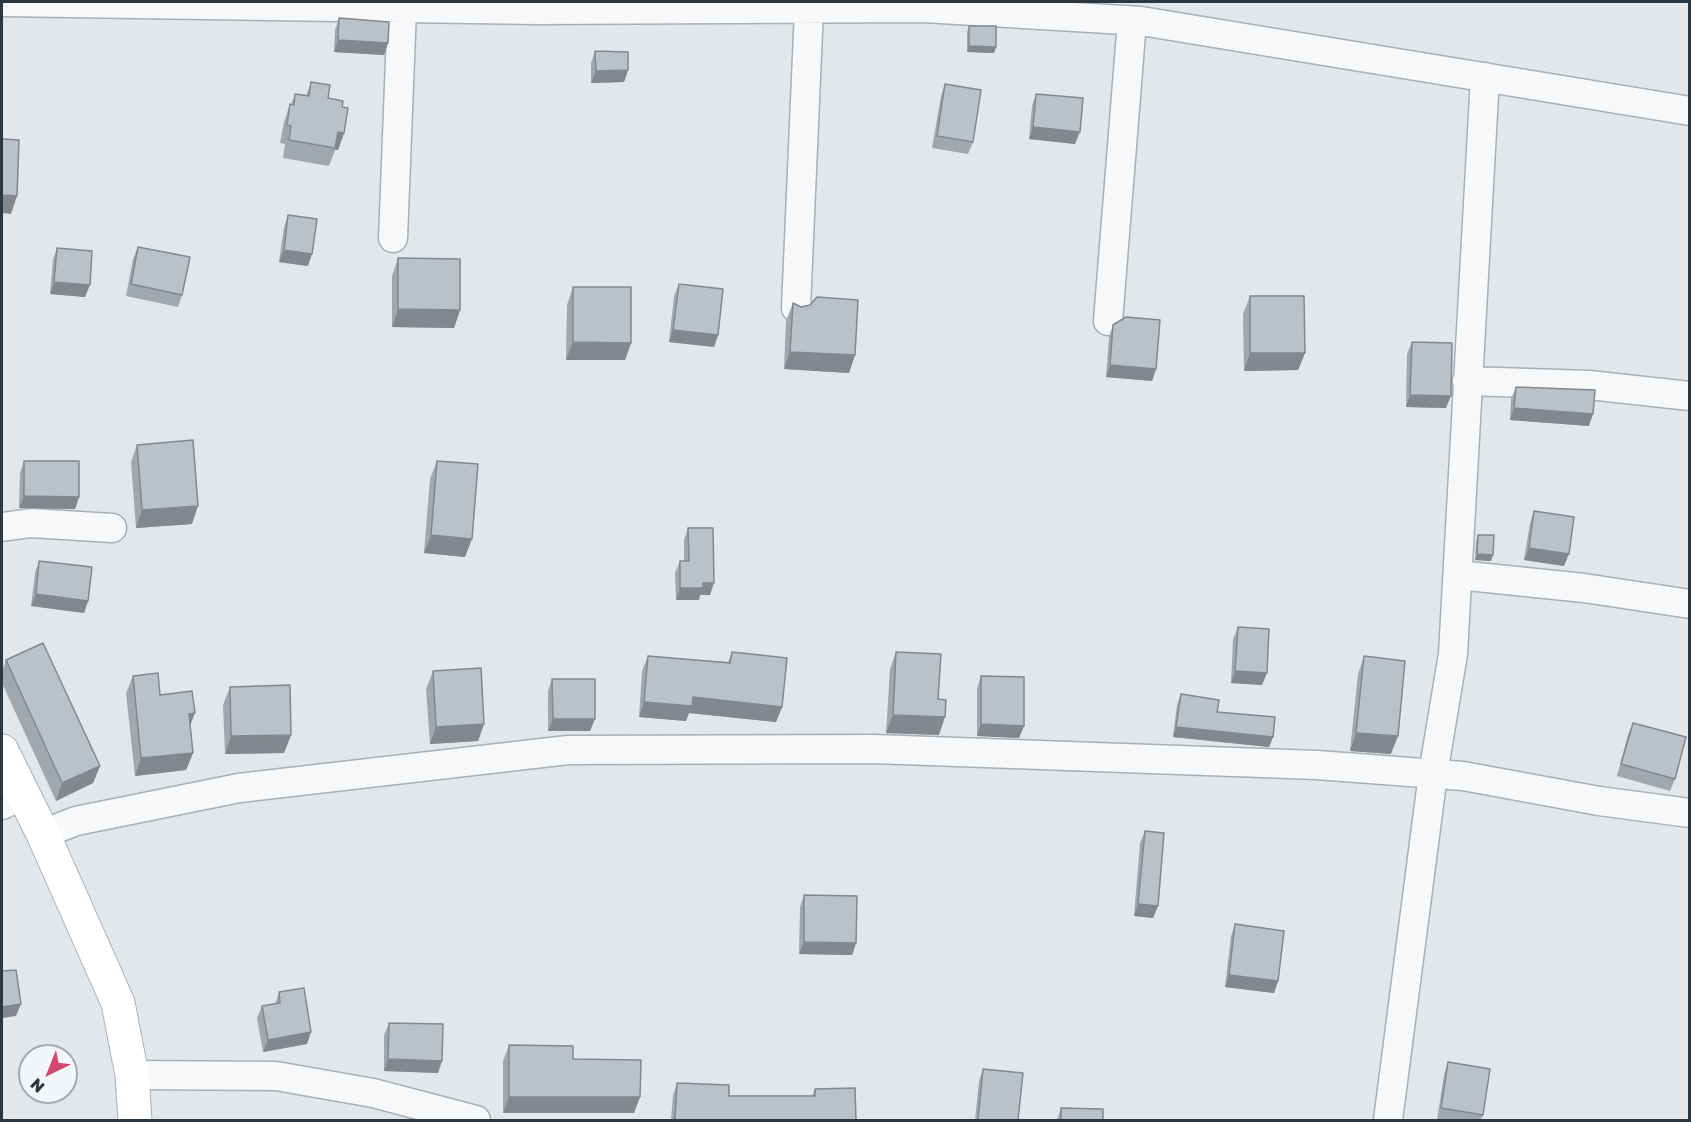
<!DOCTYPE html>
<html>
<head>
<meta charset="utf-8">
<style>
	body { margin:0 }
	#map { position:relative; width:1691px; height:1122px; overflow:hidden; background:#e3e7eb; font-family:"Golos Text",sans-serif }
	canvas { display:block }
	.frame { position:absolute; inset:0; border:3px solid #2a3844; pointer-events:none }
	.north { position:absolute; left:18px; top:1044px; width:60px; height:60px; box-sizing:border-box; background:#f3f6f8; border:2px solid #a3aab0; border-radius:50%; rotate:223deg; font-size:16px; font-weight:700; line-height:24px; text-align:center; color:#2a3844 }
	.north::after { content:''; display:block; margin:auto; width:21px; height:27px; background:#d34670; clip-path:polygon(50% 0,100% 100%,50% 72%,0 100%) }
</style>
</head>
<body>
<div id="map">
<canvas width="1691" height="1122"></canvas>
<div class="frame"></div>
<div class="north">N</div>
</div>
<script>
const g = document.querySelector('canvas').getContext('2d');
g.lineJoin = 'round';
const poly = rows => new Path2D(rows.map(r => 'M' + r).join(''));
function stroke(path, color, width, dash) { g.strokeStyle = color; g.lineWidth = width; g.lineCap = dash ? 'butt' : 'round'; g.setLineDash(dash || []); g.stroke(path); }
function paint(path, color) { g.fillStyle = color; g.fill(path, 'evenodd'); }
const street = poly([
	[2,2,538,10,924,8,1141,21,1690,111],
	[393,238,402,9],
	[796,308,809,9],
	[1108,321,1132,21],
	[1467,381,1589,385,1690,396],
	[2,527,31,523,112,528],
	[1458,575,1584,588,1690,604],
	[2,805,24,795],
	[43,834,76,821,239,788,568,750,874,749,1317,765,1463,776,1599,801,1690,813],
	[132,1075,276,1076,373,1093,476,1120],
	[1388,1120,1433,774,1453,654,1485,77]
]);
const secondary = poly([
	[2,751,43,834,118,1003,132,1075,135,1120]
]);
stroke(street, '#a8afb6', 31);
stroke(secondary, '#a8afb6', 35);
stroke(street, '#f6f8f9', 28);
stroke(secondary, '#fff', 33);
paint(poly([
	[339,18,388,43,384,55,334,52,335,30],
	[969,26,996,47,994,53,967,52,967,32],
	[595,51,628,70,624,82,591,83,591,63],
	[311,82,328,98,342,107,344,133,338,150,335,150,329,166,283,158,285,144,280,143,284,122,290,104,291,105,295,94,306,96],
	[945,84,973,142,968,154,932,148,941,96],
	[1036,94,1075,144,1029,139,1032,106],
	[288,215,308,266,279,262,284,227],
	[138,247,182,295,178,307,126,296,133,259],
	[57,248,85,297,50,294,53,260],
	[398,258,460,310,454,328,392,327,392,276],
	[679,284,718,335,714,347,669,342,674,296],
	[573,287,631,343,625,360,566,360,567,305],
	[1250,296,1305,353,1298,370,1244,371,1243,314],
	[793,303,855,355,849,373,784,369,786,321],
	[1113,325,1156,369,1152,381,1106,377,1109,337],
	[1412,342,1446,408,1406,407,1407,354],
	[1516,387,1589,426,1510,420,1511,399],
	[137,445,192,524,136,528,131,462],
	[24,461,79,497,75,509,19,508,20,473],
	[437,461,465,557,424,553,430,479],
	[1534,511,1564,566,1524,560,1530,523],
	[688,528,710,595,700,595,699,600,676,600,675,573,680,561,684,561,684,540],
	[1478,535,1491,561,1475,560,1476,541],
	[39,561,88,601,84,613,31,606,35,573],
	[1238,627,1262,685,1231,683,1233,639],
	[732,652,782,707,776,722,689,713,686,721,639,717,642,671,648,656,728,662],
	[896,652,938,699,939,735,886,733,890,669],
	[1364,656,1391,754,1350,751,1358,674],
	[6,660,100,766,93,783,56,801,2,683,2,671],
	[433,671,484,724,478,741,430,744,426,689],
	[133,676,160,695,190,727,193,753,186,770,135,776,126,693],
	[981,676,1019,738,977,736,977,688],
	[552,679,590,731,548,731,548,691],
	[230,687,291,735,284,753,225,754,223,705],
	[1181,694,1273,737,1269,747,1173,737,1177,705],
	[1633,723,1675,779,1670,791,1617,776,1628,735],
	[1145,831,1158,906,1153,918,1134,916,1140,843],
	[804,895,856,943,852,955,799,954,800,907],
	[1235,924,1278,981,1274,993,1225,987,1231,936],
	[279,992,307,1044,263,1052,257,1018,262,1006,275,1004],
	[389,1023,438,1073,384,1071,384,1035],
	[509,1045,573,1059,634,1113,503,1113,503,1061],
	[1448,1062,1483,1115,1481,1120,1437,1120,1444,1075],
	[983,1069,1018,1120,975,1120,979,1081],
	[677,1083,729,1096,812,1096,815,1089,856,1120,671,1120,673,1095],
	[1061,1108,1103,1120,1057,1120]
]), '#a0a7ad');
paint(poly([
	[338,40,388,43,384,55,334,52],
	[969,46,996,47,994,53,967,52],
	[628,70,624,82,591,83,596,71],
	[1033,127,1080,132,1075,144,1029,139],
	[338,132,344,133,338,150,335,150],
	[2,195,17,196,11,214,2,213],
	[284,250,312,254,308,266,279,262],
	[54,282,90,285,85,297,50,294],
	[398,309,460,310,454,328,392,327],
	[673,330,718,335,714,347,669,342],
	[573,342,631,343,625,360,566,360],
	[790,352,855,355,849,373,784,369],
	[1250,353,1305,353,1298,370,1244,371],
	[1110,365,1156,369,1152,381,1106,377],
	[1410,395,1451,396,1446,408,1406,407],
	[1514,408,1593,414,1589,426,1510,420],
	[24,496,79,497,75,509,19,508],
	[198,506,192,524,136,528,142,510],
	[431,535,472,539,465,557,424,553],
	[1529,548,1569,554,1564,566,1524,560],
	[1477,554,1493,555,1491,561,1475,560],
	[703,583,714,583,710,595,700,595,699,600,676,600,680,588],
	[36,594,88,601,84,613,31,606],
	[1235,671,1267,673,1262,685,1231,683],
	[693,697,782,707,776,722,689,713,686,721,639,717,644,702],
	[195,713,188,731,189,714],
	[893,715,945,717,939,735,886,733],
	[553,719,595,719,590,731,548,731],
	[484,724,478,741,430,744,436,727],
	[981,724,1024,726,1019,738,977,736],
	[1176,727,1273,737,1269,747,1173,737],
	[1356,733,1398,736,1391,754,1350,751],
	[291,735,284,753,225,754,231,736],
	[193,753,186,770,135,776,141,758],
	[100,766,93,783,56,801,62,783],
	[1138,904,1158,906,1153,918,1134,916],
	[804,942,856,943,852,955,799,954],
	[1229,975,1278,981,1274,993,1225,987],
	[21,1004,16,1016,2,1018,2,1007],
	[311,1032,307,1044,263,1052,268,1040],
	[388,1059,442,1061,438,1073,384,1071],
	[509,1097,640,1097,634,1113,503,1113]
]), '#82888d');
const building = poly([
	[339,18,389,22,388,43,338,40,339,18],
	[969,26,996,26,996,47,969,46,969,26],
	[595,51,628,52,628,70,596,71,595,51],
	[311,82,330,85,328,98,343,101,342,107,348,108,344,133,338,132,335,148,289,140,291,126,287,125,290,104,294,105,295,94,309,96,311,82],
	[945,84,981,90,973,142,937,136,945,84],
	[1036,94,1083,98,1080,132,1033,127,1036,94],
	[2,139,19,140,17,196,2,195,2,139],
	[288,215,317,219,312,254,284,250,288,215],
	[138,247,190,257,182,295,131,284,138,247],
	[57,248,92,251,90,285,54,282,57,248],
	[398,258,460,259,460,310,398,309,398,258],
	[679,284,723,289,718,335,673,330,679,284],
	[573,287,631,287,631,343,573,342,573,287],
	[1250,296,1304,296,1305,353,1250,353,1250,296],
	[817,297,858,300,855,355,790,352,793,303,801,307,810,305,817,297],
	[1126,317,1160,320,1156,369,1110,365,1113,325,1126,317],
	[1412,342,1452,343,1451,396,1410,395,1412,342],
	[1516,387,1595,390,1593,414,1514,408,1516,387],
	[193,440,198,506,142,510,137,445,193,440],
	[24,461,79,461,79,497,24,496,24,461],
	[437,461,478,464,472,539,431,535,437,461],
	[1534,511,1574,517,1569,554,1529,548,1534,511],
	[688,528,713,528,714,583,703,583,703,588,680,588,680,561,689,561,688,528],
	[1478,535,1494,535,1493,555,1477,554,1478,535],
	[39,561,92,567,88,601,36,594,39,561],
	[1238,627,1269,629,1267,673,1235,671,1238,627],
	[43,643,100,766,62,783,6,660,43,643],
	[732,652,787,658,782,707,693,697,692,706,644,702,648,656,730,663,732,652],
	[896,652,941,654,938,699,946,700,945,717,893,715,896,652],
	[1364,656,1405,661,1398,736,1356,733,1364,656],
	[481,668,484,724,436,727,433,671,481,668],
	[158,673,160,695,192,691,195,713,189,714,193,753,141,758,133,676,158,673],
	[981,676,1024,677,1024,726,981,724,981,676],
	[552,679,595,679,595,719,553,719,552,679],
	[290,685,291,735,231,736,230,687,290,685],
	[1181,694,1219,700,1217,712,1275,717,1273,737,1176,727,1181,694],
	[1633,723,1686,737,1675,779,1621,764,1633,723],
	[1145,831,1164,833,1158,906,1138,904,1145,831],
	[804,895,857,896,856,943,804,942,804,895],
	[1235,924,1284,931,1278,981,1229,975,1235,924],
	[16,970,21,1004,2,1007,2,971,16,970],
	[304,988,311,1032,268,1040,262,1006,280,1003,279,992,304,988],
	[389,1023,443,1024,442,1061,388,1059,389,1023],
	[509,1045,573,1046,573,1059,641,1060,640,1097,509,1097,509,1045],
	[1448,1062,1490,1069,1483,1115,1441,1108,1448,1062],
	[983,1069,1023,1073,1018,1120,978,1120,983,1069],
	[677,1083,729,1085,729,1096,815,1096,815,1089,855,1088,856,1120,675,1120,677,1083],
	[1061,1108,1103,1109,1103,1120,1061,1120,1061,1108]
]);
paint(building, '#bac2c9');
stroke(building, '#82888d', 1.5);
</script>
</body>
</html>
